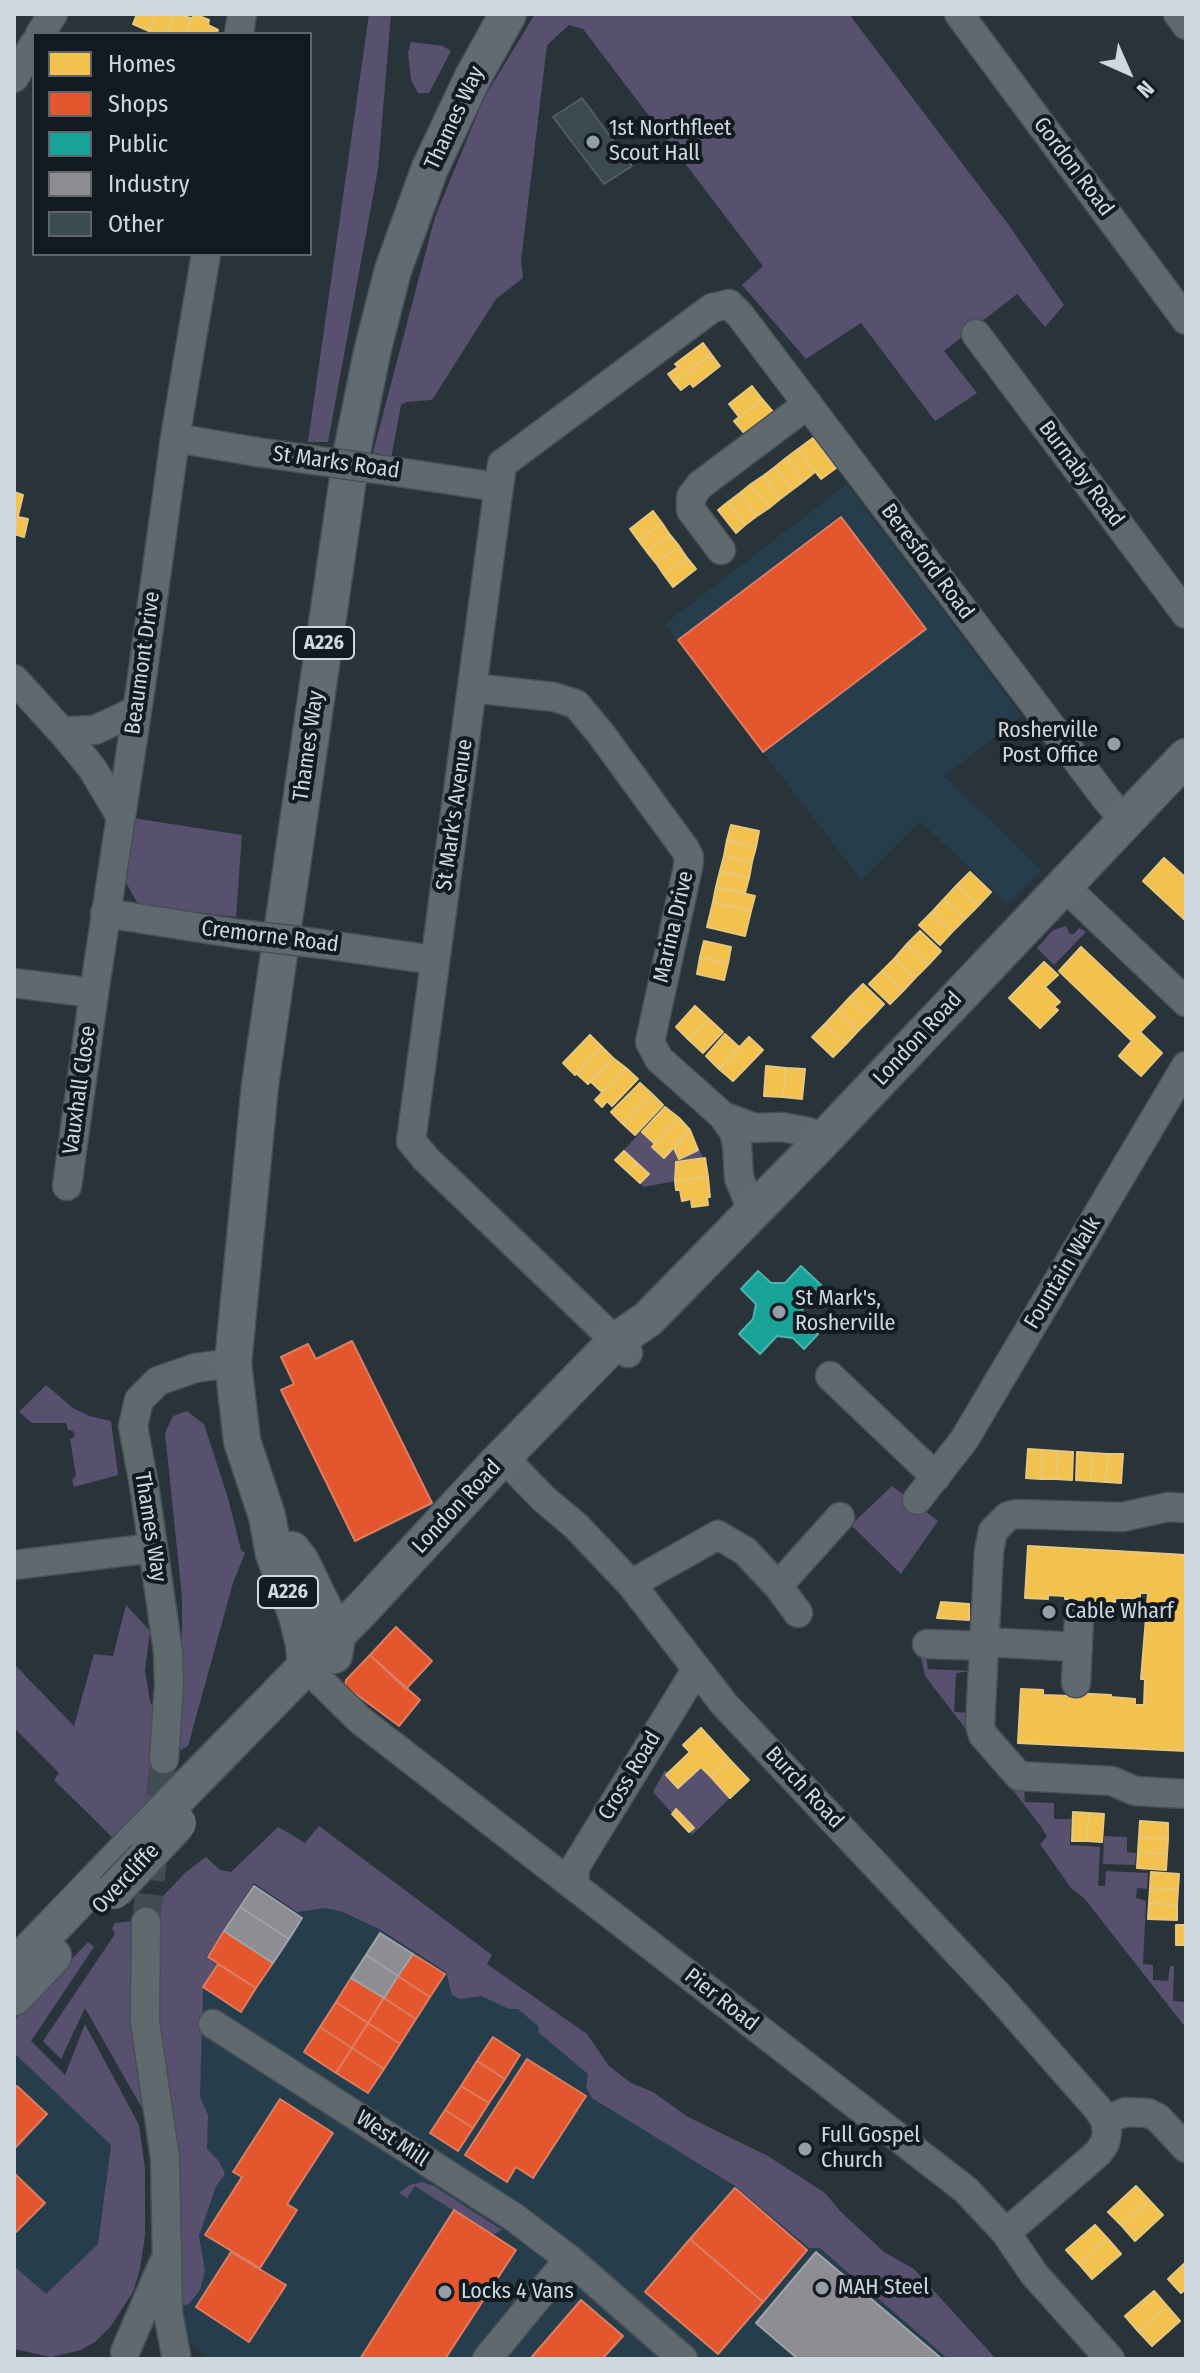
<!DOCTYPE html>
<html>
<head>
<meta charset="utf-8">
<style>
	body { margin:0 }
	#map { position:relative; width:1200px; height:2373px; overflow:hidden; background:#29333a; font-family:"Fira Sans Condensed",sans-serif }
	canvas { display:block }
	.frame { position:absolute; inset:0; border:16px solid #ced8e0; pointer-events:none }
	.legend { position:absolute; left:32px; top:32px; width:280px; height:224px; box-sizing:border-box; background:#131a20; border:2px solid #5e666d; margin:0; padding:10px 14px; list-style:none; font-size:24px; color:#ced8e0 }
	.legend li { display:flex; align-items:center; gap:16px; height:40px }
	.legend b { width:40px; border:2px solid #5e666d }
	.north { position:absolute; left:1088px; top:32px; width:80px; height:80px; -webkit-text-stroke:6px #131a20; paint-order:stroke; rotate:135deg; font-size:22px; font-weight:700; line-height:32px; text-align:center; color:#ced8e0 }
	.north::after { content:''; display:block; margin:auto; width:28px; height:36px; background:#ced8e0; clip-path:polygon(50% 0,100% 100%,50% 72%,0 100%) }
</style>
</head>
<body>
<div id="map">
<canvas width="1200" height="2373"></canvas>
<div class="frame"></div>
<ul class="legend">
<li><b style="height:22px;background:#f2c14e"></b>Homes</li>
<li><b style="height:22px;background:#e4572e"></b>Shops</li>
<li><b style="height:22px;background:#17a398"></b>Public</li>
<li><b style="height:22px;background:#8d8d92"></b>Industry</li>
<li><b style="height:22px;background:#3b4a50"></b>Other</li>
</ul>
<div class="north">N</div>
</div>
<script>
const g = document.querySelector('canvas').getContext('2d');
g.lineJoin = 'round';
function paint(path, color) { g.fillStyle = color; g.fill(path, 'evenodd'); }
const poly = rows => new Path2D(rows.map(r => 'M' + r).join(''));
function stroke(path, color, width, dash) { g.strokeStyle = color; g.lineWidth = width; g.lineCap = dash ? 'butt' : 'round'; g.setLineDash(dash || []); g.stroke(path); }
function drawText(font, color, halo, rows, align = 'center') {
  g.font = font + ' "Fira Sans Condensed",sans-serif'; g.lineWidth = 8; g.setLineDash([]); g.textBaseline = 'middle'; g.strokeStyle = halo; g.fillStyle = color; for (const [text, x, y, turn = 0] of rows) {
    g.save(); g.translate(x, y); g.rotate((+turn || 0) * Math.PI / 180); g.textAlign = isNaN(turn) ? turn : align; if (halo) g.strokeText(text, 0, 0); g.fillText(text, 0, 0); g.restore();
  }
}
paint(poly([
	[847,484,1022,716,944,776,1042,870,1008,905,920,821,861,880,665,624],
	[284,1828,504,1987,963,2359,208,2359,190,2342,178,2321,205,1908],
	[14,2053,111,2145,98,2244,46,2295,14,2266]
]), '#263d4c');
paint(poly([
	[369,14,391,14,378,169,328,442,308,442],
	[535,14,849,14,1008,224,1064,305,1045,327,1017,294,944,351,977,393,935,421,861,323,806,359,742,285,763,266,583,29,569,25,547,45,521,261,523,278,496,299,432,400,406,402,401,405,391,459,373,452,435,217,484,98],
	[411,42,443,46,451,51,429,93,418,93,411,80,408,52],
	[133,818,242,835,236,917,145,906,137,902,125,881],
	[1066,926,1070,934,1074,934,1079,928,1086,932,1054,965,1037,948,1053,930],
	[664,1106,643,1132,655,1144,652,1147,664,1158,690,1130,703,1158,674,1173,675,1181,644,1187,615,1160],
	[46,1385,73,1408,89,1416,111,1421,118,1475,74,1487,72,1480,76,1476,70,1439,75,1436,73,1431,68,1430,66,1423,32,1423,19,1412],
	[187,1411,204,1424,228,1498,241,1550,245,1553,233,1583,188,1746,173,1754,182,1672,182,1597,165,1433,173,1416],
	[892,1486,938,1521,901,1574,851,1525],
	[126,1605,150,1631,145,1671,150,1701,166,1735,161,1789,117,1842,54,1780,59,1773,14,1728,14,1664,74,1726,94,1654,113,1656],
	[920,1653,926,1654,928,1669,972,1671,956,1673,954,1712,970,1713,1024,1787,1025,1802,1054,1803,1054,1819,1071,1819,1070,1845,1100,1847,1098,1886,1105,1886,1106,1871,1148,1873,1147,1889,1137,1888,1136,1898,1146,1901,1143,1964,1153,1965,1153,1980,1168,1981,1170,1966,1174,1966,1173,2001,1186,2002,1186,2028,1084,1898,1071,1888,1040,1844,1047,1837,1042,1828,925,1676],
	[701,1767,730,1798,692,1835,653,1792,665,1770,668,1773,666,1775,678,1788],
	[319,1826,492,1955,487,1964,587,2034,609,2066,631,2083,653,2092,688,2117,768,2156,825,2193,840,2211,884,2252,914,2269,996,2359,948,2359,820,2248,809,2248,735,2186,592,2098,586,2087,588,2074,539,2033,538,2026,518,2009,509,2009,481,1996,460,1999,452,1995,446,1972,381,1930,343,1912,325,1908,297,1912,254,1883,206,1957,216,1964,203,1987,200,2097,208,2115,207,2149,219,2161,225,2174,216,2186,199,2236,205,2271,200,2290,189,2304,177,2308,157,2007,159,1918,163,1896,186,1872,206,1857,220,1870,231,1872,278,1827,305,1843],
	[1104,1836,1127,1837,1127,1852,1136,1853,1135,1865,1103,1864],
	[132,1921,134,2053,143,2110,85,2008,61,2059,43,2041,115,1934,112,1929,115,1923],
	[88,1942,94,1947,31,2041,65,2075,85,2024,139,2125,145,2169,145,2235,140,2269,133,2292,111,2326,95,2342,81,2350,51,2357,14,2349,14,2266,46,2294,98,2244,111,2145,14,2053,14,2020],
	[422,2182,434,2186,502,2230,492,2235,415,2186,407,2198,399,2193,409,2185]
]), '#58506f');
const homes = poly([
	[137,14,156,14,149,31,133,24,137,14],
	[156,14,175,14,166,34,148,34,156,14],
	[175,14,191,18,185,34,166,34,175,14],
	[194,14,209,20,208,25,218,30,216,34,185,34,194,14],
	[703,343,711,354,674,382,668,374,678,367,675,364,703,343],
	[711,354,720,366,693,387,690,383,681,390,674,382,711,354],
	[752,386,762,399,739,417,729,404,752,386],
	[762,399,773,412,745,434,734,421,762,399],
	[813,438,836,468,821,479,798,449,813,438],
	[798,449,815,472,804,481,786,458,798,449],
	[786,458,804,481,792,490,775,467,786,458],
	[775,467,792,490,780,499,763,476,775,467],
	[763,476,780,499,769,508,751,484,763,476],
	[751,484,769,508,757,516,740,493,751,484],
	[14,492,23,495,17,520,14,524,14,492],
	[740,493,757,516,745,525,728,502,740,493],
	[728,502,745,525,736,533,718,510,728,502],
	[653,511,662,523,638,540,630,529,653,511],
	[18,517,28,519,24,537,14,534,18,517],
	[662,523,670,535,647,552,638,540,662,523],
	[670,535,679,546,656,563,647,552,670,535],
	[679,546,687,558,664,575,656,563,679,546],
	[687,558,696,569,673,587,664,575,687,558],
	[731,825,759,831,756,847,727,840,731,825],
	[727,840,756,847,752,862,724,856,727,840],
	[724,856,752,862,749,878,720,871,724,856],
	[1164,858,1186,878,1186,921,1143,881,1164,858],
	[720,871,749,878,745,893,716,887,720,871],
	[970,872,991,892,978,906,957,885,970,872],
	[957,885,978,906,965,919,944,899,957,885],
	[716,887,755,896,751,911,713,902,716,887],
	[944,899,965,919,952,932,932,912,944,899],
	[713,902,751,911,745,936,707,927,713,902],
	[932,912,952,932,940,945,919,925,932,912],
	[920,931,941,951,928,965,907,944,920,931],
	[704,941,731,947,728,963,700,957,704,941],
	[907,944,928,965,915,978,895,958,907,944],
	[1081,947,1155,1017,1140,1032,1162,1053,1141,1076,1119,1056,1132,1041,1059,971,1081,947],
	[700,957,728,963,724,980,697,974,700,957],
	[895,958,915,978,903,991,882,971,895,958],
	[1044,962,1058,975,1045,987,1060,1002,1054,1007,1058,1010,1040,1028,1009,998,1044,962],
	[882,971,903,991,890,1004,869,984,882,971],
	[863,984,884,1004,871,1018,850,997,863,984],
	[850,997,871,1018,858,1031,838,1010,850,997],
	[695,1006,709,1019,689,1040,676,1027,695,1006],
	[838,1010,858,1031,846,1044,825,1024,838,1010],
	[709,1019,723,1032,703,1053,689,1040,709,1019],
	[825,1024,846,1044,833,1057,812,1037,825,1024],
	[725,1034,739,1047,719,1069,706,1056,725,1034],
	[590,1035,602,1047,575,1075,563,1063,590,1035],
	[749,1037,763,1050,733,1081,719,1069,749,1037],
	[602,1047,613,1058,588,1084,577,1074,602,1047],
	[613,1058,626,1068,602,1092,590,1081,613,1058],
	[766,1066,786,1068,783,1097,764,1096,766,1066],
	[626,1068,638,1079,612,1106,607,1101,602,1107,595,1100,626,1068],
	[786,1068,805,1069,802,1099,783,1097,786,1068],
	[640,1083,652,1094,623,1124,611,1112,640,1083],
	[652,1094,663,1105,635,1135,623,1124,652,1094],
	[665,1107,679,1118,655,1144,642,1132,665,1107],
	[679,1118,690,1130,664,1158,652,1147,679,1118],
	[690,1130,698,1150,679,1159,674,1148,690,1130],
	[624,1151,637,1163,628,1172,615,1160,624,1151],
	[705,1158,708,1177,675,1181,676,1162,705,1158],
	[637,1163,649,1174,640,1183,628,1172,637,1163],
	[708,1177,710,1197,707,1197,708,1205,692,1207,691,1199,682,1201,680,1190,676,1190,675,1181,708,1177],
	[1028,1449,1043,1450,1041,1479,1026,1478,1028,1449],
	[1043,1450,1058,1451,1056,1479,1041,1479,1043,1450],
	[1058,1451,1073,1452,1072,1480,1056,1479,1058,1451],
	[1077,1452,1092,1453,1091,1481,1076,1480,1077,1452],
	[1092,1453,1108,1454,1106,1482,1091,1481,1092,1453],
	[1108,1454,1123,1454,1121,1483,1106,1482,1108,1454],
	[1028,1546,1186,1555,1186,1751,1018,1743,1021,1689,1043,1690,1043,1695,1072,1696,1072,1693,1111,1695,1111,1697,1135,1699,1135,1705,1144,1705,1145,1679,1141,1679,1148,1593,1140,1593,1140,1599,1115,1598,1115,1602,1065,1599,1065,1596,1048,1595,1048,1599,1025,1598,1028,1546],
	[941,1602,969,1604,969,1620,937,1618,941,1602],
	[701,1728,730,1760,711,1777,701,1767,678,1788,666,1775,690,1752,683,1745,701,1728],
	[730,1760,749,1780,730,1798,711,1777,730,1760],
	[676,1809,694,1828,689,1832,672,1814,676,1809],
	[1073,1812,1089,1813,1087,1841,1072,1841,1073,1812],
	[1089,1813,1104,1814,1102,1842,1087,1841,1089,1813],
	[1140,1821,1168,1823,1168,1839,1139,1837,1140,1821],
	[1139,1837,1168,1839,1167,1854,1138,1852,1139,1837],
	[1138,1852,1167,1854,1166,1870,1137,1868,1138,1852],
	[1151,1872,1179,1874,1178,1889,1150,1888,1151,1872],
	[1150,1888,1178,1889,1177,1905,1149,1903,1150,1888],
	[1149,1903,1177,1905,1177,1920,1148,1919,1149,1903],
	[1176,1925,1186,1925,1186,1945,1176,1945,1176,1925],
	[1136,2186,1149,2200,1122,2226,1108,2212,1136,2186],
	[1149,2200,1163,2215,1135,2241,1122,2226,1149,2200],
	[1095,2225,1108,2239,1080,2265,1066,2250,1095,2225],
	[1108,2239,1121,2254,1092,2279,1080,2265,1108,2239],
	[1186,2262,1186,2289,1181,2293,1168,2279,1186,2262],
	[1154,2291,1167,2306,1138,2331,1125,2316,1154,2291],
	[1167,2306,1180,2321,1152,2346,1138,2331,1167,2306]
]);
paint(homes, '#f2c14e');
stroke(homes, '#e7c87a', 2);
const shops = poly([
	[841,517,926,629,763,752,678,640,841,517],
	[352,1341,432,1503,355,1541,281,1390,294,1384,281,1357,308,1344,316,1359,352,1341],
	[396,1627,432,1661,406,1689,370,1655,396,1627],
	[370,1655,420,1700,399,1726,345,1686,346,1680,370,1655],
	[224,1931,273,1963,256,1988,208,1957,224,1931],
	[413,1954,445,1974,430,1997,398,1976,413,1954],
	[218,1964,256,1988,241,2012,203,1987,218,1964],
	[398,1976,430,1997,416,2019,384,1998,398,1976],
	[351,1978,384,1998,368,2023,336,2002,351,1978],
	[384,1998,416,2019,400,2044,368,2023,384,1998],
	[336,2002,368,2023,352,2048,320,2027,336,2002],
	[368,2023,400,2044,384,2069,352,2048,368,2023],
	[320,2027,352,2048,336,2073,304,2052,320,2027],
	[493,2037,520,2055,505,2079,477,2061,493,2037],
	[352,2048,384,2069,368,2093,336,2073,352,2048],
	[527,2059,586,2096,533,2178,516,2167,507,2182,465,2155,527,2059],
	[477,2061,505,2079,489,2103,461,2086,477,2061],
	[17,2086,47,2114,14,2149,14,2090,17,2086],
	[461,2086,489,2103,473,2128,445,2110,461,2086],
	[280,2099,333,2133,287,2204,297,2210,260,2268,205,2235,242,2177,233,2172,280,2099],
	[445,2110,473,2128,458,2151,430,2133,445,2110],
	[14,2173,45,2203,16,2232,14,2230,14,2173],
	[735,2188,807,2250,763,2302,690,2239,735,2188],
	[454,2210,516,2250,445,2359,360,2359,454,2210],
	[690,2239,763,2302,718,2354,645,2292,690,2239],
	[231,2252,286,2285,249,2342,196,2307,231,2252],
	[581,2300,623,2336,602,2359,530,2359,581,2300]
]);
paint(shops, '#e4572e');
stroke(shops, '#dd7e63', 2);
const public = poly([
	[801,1266,821,1285,802,1305,804,1321,818,1334,804,1349,793,1338,777,1336,760,1354,739,1334,753,1319,756,1304,741,1289,758,1271,771,1283,785,1283,801,1266]
]);
paint(public, '#17a398');
stroke(public, '#4eb3ae', 2);
const industry = poly([
	[254,1886,302,1918,289,1939,240,1907,254,1886],
	[240,1907,289,1939,273,1963,224,1931,240,1907],
	[380,1933,413,1954,398,1976,366,1955,380,1933],
	[366,1955,398,1976,384,1998,351,1978,366,1955],
	[816,2252,942,2359,798,2359,756,2323,816,2252]
]);
paint(industry, '#8d8d92');
stroke(industry, '#a0a4a9', 2);
const building = poly([
	[582,98,632,166,604,184,553,117,582,98]
]);
paint(building, '#3b4a50');
stroke(building, '#535c60', 2);
stroke(poly([
	[146,1922,164,1759]
]), '#424c53', 28, [28, 14]);
const minor = poly([
	[959,14,1186,320],
	[1178,14,1186,25],
	[40,34,53,14],
	[239,34,242,14],
	[14,78,34,44],
	[976,334,1186,614],
	[175,438,257,452],
	[411,474,497,487],
	[721,550,691,510,691,497,700,485,808,404],
	[14,679,64,734,69,731,95,730,127,715,136,715],
	[472,688,554,697,576,704,601,734,685,849,689,857,688,867,650,1042,659,1059,723,1116,734,1132,737,1144,739,1178,747,1198,756,1208],
	[64,734,92,768,120,815],
	[1063,885,1186,1002],
	[105,913,239,934],
	[322,944,434,960],
	[14,983,94,993,141,685,175,438,206,254],
	[723,1116,755,1128,782,1127,809,1132,822,1141],
	[67,1186,94,993],
	[628,1353,426,1159,411,1141,502,464,712,308,729,304,740,315,1107,800,1125,821],
	[830,1376,936,1477],
	[503,1457,544,1499,576,1526,631,1584,724,1704,996,1993,1098,2109,1105,2120,1107,2133,1105,2143,1098,2153,1006,2233],
	[917,1500,964,1440,1186,1066],
	[1186,1508,1168,1507,1122,1517,1016,1514,1008,1516,993,1531,989,1551,980,1725,983,1735,1019,1776,1112,1781,1135,1791,1186,1794],
	[14,1565,153,1548],
	[631,1584,718,1535,745,1551,778,1586,798,1613],
	[778,1586,840,1517],
	[984,1642,1078,1647],
	[927,1644,984,1646],
	[306,1667,360,1720,966,2190,1006,2233,1034,2274,1110,2359],
	[1076,1683,1079,1618],
	[164,1759,169,1685,168,1652,144,1485,133,1426,139,1400,158,1381,195,1368,233,1363],
	[574,1886,575,1867,696,1670],
	[146,1922,145,2022,165,2158,168,2313,176,2355],
	[213,2024,515,2218,569,2259,683,2359],
	[1105,2120,1126,2112,1148,2113,1158,2118,1186,2148],
	[125,2352,163,2264],
	[487,2359,569,2259]
]);
const major = poly([
	[292,1550,301,1562,337,1636,334,1655],
	[306,1667,304,1644,297,1616,274,1554,267,1516,242,1441,233,1363,260,1085,352,451,373,348,393,270,430,168,473,77,508,14],
	[187,1788,364,1607,497,1463,616,1341,648,1319,822,1141,1186,757],
	[14,1967,143,1833],
	[14,1997,53,1956]
]);
stroke(minor, '#475056', 31);
stroke(major, '#475056', 39);
stroke(minor, '#60696e', 28);
stroke(major, '#626a74', 36);
const minorBridge = poly([
	[257,452,411,474],
	[239,934,322,944]
]);
const majorBridge = poly([
	[144,1832,187,1788],
	[114,1891,178,1823]
]);
stroke(minorBridge, '#475056', 31, []);
stroke(majorBridge, '#475056', 39, []);
stroke(minorBridge, '#60696e', 28);
stroke(majorBridge, '#626a74', 36);
for (const [x, y, r, color] of [
	[593,142,8,"#949ea6"],
	[1114,744,8,"#949ea6"],
	[779,1312,8,"#949ea6"],
	[1049,1612,8,"#949ea6"],
	[805,2149,8,"#949ea6"],
	[822,2288,8,"#949ea6"],
	[445,2292,8,"#949ea6"]
]) { const dot = new Path2D(); dot.arc(x, y, r, 0, 2 * Math.PI); g.fillStyle = color; g.fill(dot); stroke(dot, '#131a20', 3); }
for (const [x, y, w] of [
	[324,643,60],
	[288,1592,60]
]) { const box = new Path2D(); box.roundRect(x - w / 2, y - 16, w, 32, 6); g.fillStyle = '#131a20'; g.fill(box); stroke(box, '#ced8e0', 2); }
drawText('bold 20px', '#ced8e0', null, [
	["A226",324,643],
	["A226",288,1592]
]);
drawText('22px', '#ced8e0', '#131a20', [
	["Thames Way",455,118,-65],
	["Gordon Road",1073,167,53],
	["St Marks Road",336,463,8],
	["Burnaby Road",1081,474,53],
	["Beresford Road",927,562,53],
	["Beaumont Drive",143,663,-82],
	["Thames Way",309,746,-82],
	["St Mark's Avenue",455,815,-82],
	["Marina Drive",674,927,-77],
	["Cremorne Road",270,937,7],
	["London Road",918,1039,-47],
	["Vauxhall Close",80,1090,-82],
	["Fountain Walk",1063,1273,-59],
	["London Road",457,1507,-47],
	["Thames Way",150,1527,81],
	["Cross Road",630,1776,-59],
	["Burch Road",804,1788,47],
	["Overcliffe",126,1879,-47],
	["Pier Road",721,2000,38],
	["West Mill",392,2139,34]
]);
drawText('22px', '#ced8e0', '#131a20', [
	["1st Northfleet",609,129],
	["Scout Hall",609,154],
	["Rosherville",1098,731,"right"],
	["Post Office",1098,756,"right"],
	["St Mark's,",795,1299],
	["Rosherville",795,1324],
	["Cable Wharf",1065,1612],
	["Full Gospel",821,2136],
	["Church",821,2161],
	["MAH Steel",838,2288],
	["Locks 4 Vans",461,2292]
], 'left');
</script>
</body>
</html>
